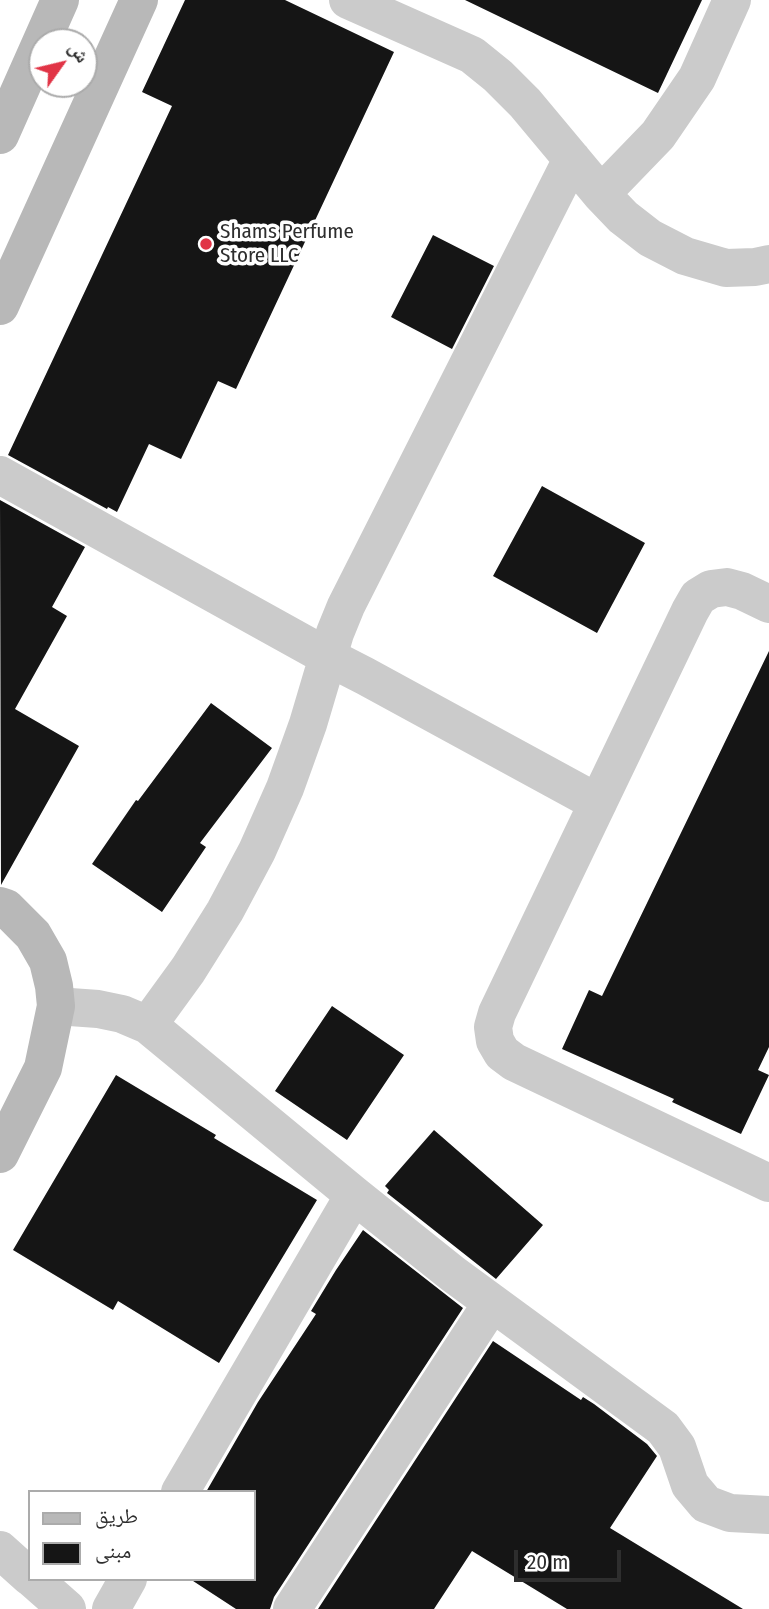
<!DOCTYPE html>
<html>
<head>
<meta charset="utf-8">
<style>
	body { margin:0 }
	#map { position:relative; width:769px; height:1609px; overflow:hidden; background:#fff; font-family:"Fira Sans Condensed","Noto Naskh Arabic",sans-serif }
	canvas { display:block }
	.legend { position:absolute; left:28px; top:1490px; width:228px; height:91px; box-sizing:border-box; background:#fff; border:2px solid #ababab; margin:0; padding:9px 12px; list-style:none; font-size:21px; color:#2e2e2e }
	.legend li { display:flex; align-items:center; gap:14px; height:35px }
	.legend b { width:35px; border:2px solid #ababab }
	.north { position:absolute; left:28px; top:28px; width:70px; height:70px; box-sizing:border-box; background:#fff; border:2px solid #ababab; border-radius:50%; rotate:56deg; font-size:19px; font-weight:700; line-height:28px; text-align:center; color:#2e2e2e }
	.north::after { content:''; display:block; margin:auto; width:24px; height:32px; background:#e13446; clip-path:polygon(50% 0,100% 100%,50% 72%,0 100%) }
	.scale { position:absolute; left:514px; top:1550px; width:107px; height:32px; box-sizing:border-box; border:4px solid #2e2e2e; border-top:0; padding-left:9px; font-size:21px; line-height:24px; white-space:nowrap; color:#2e2e2e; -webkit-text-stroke:5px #fff; paint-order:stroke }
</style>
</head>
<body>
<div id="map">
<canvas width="769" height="1609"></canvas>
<ul class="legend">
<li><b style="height:9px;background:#b8b8b8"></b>طريق</li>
<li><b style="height:19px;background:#151515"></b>مبنى</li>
</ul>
<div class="north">ش</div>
<div class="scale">20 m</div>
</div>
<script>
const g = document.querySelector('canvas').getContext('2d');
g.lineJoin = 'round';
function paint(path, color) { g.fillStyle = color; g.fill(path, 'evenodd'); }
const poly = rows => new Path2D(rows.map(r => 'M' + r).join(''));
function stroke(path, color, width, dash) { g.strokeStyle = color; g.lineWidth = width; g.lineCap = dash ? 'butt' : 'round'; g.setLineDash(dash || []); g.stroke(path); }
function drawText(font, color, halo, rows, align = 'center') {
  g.font = font + ' "Fira Sans Condensed",sans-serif'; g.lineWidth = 7; g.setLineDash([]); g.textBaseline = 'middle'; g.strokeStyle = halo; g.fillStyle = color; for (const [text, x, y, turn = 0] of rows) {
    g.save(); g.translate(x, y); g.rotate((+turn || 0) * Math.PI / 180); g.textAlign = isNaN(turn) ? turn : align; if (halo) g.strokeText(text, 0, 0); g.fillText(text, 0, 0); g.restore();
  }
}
paint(poly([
	[185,0,285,0,394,52,236,389,218,381,181,459,149,444,117,512,108,507,107,509,8,455,172,106,142,92],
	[465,0,702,0,658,93],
	[433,235,494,266,452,349,391,317],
	[542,486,645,543,597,633,493,576],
	[0,500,85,547,52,607,67,616,15,709,79,746,1,885],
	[769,651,769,1047,758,1070,769,1075,741,1134,672,1102,674,1099,562,1049,589,990,602,996],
	[211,703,272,748,200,843,206,847,162,912,92,864,136,800,138,801],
	[332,1006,404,1055,347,1140,275,1091],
	[116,1075,216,1135,214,1138,317,1200,219,1363,118,1301,113,1310,13,1250],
	[434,1130,543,1225,496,1279,387,1193,389,1190,385,1186],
	[363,1230,463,1308,274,1597,270,1609,236,1609,190,1579,254,1579,254,1492,206,1492,258,1402,316,1314,311,1311,336,1270],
	[493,1341,581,1400,583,1397,594,1404,647,1444,657,1456,610,1528,743,1609,567,1609,472,1551,434,1609,318,1609]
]), '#151515');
stroke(poly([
	[348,0,472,55,498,76,525,103,601,194,623,217,650,238,685,256,726,268,755,267,769,264],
	[601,194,658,135,697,78,732,0],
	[0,475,328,657,365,676,598,803],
	[769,604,742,591,727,587,711,589,698,597,690,611,497,1013,493,1027,495,1041,502,1053,514,1062,769,1183],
	[56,1006,98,1009,122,1014,148,1025,354,1195,453,1274,663,1428,677,1447,690,1485,706,1504,730,1513,769,1515],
	[148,1025,188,970,225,911,257,851,285,788,308,724,335,633,346,606,572,159],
	[180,1492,354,1195],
	[0,1550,30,1577],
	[33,1579,67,1609],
	[111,1609,128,1579],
	[292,1609,492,1303]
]), '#cbcbcb', 38);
stroke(poly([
	[0,135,60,0],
	[0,306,139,0],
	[0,906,6,908,33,935,48,961,54,986,56,1006,43,1068,0,1154]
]), '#b8b8b8', 38);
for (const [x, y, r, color] of [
	[206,244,7,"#e13446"]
]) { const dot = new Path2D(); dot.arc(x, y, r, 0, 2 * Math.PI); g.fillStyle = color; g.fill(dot); stroke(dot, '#fff', 2.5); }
drawText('21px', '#2e2e2e', '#fff', [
	["Shams Perfume",220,232],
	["Store LLC",220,256]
], 'left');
</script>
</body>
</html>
